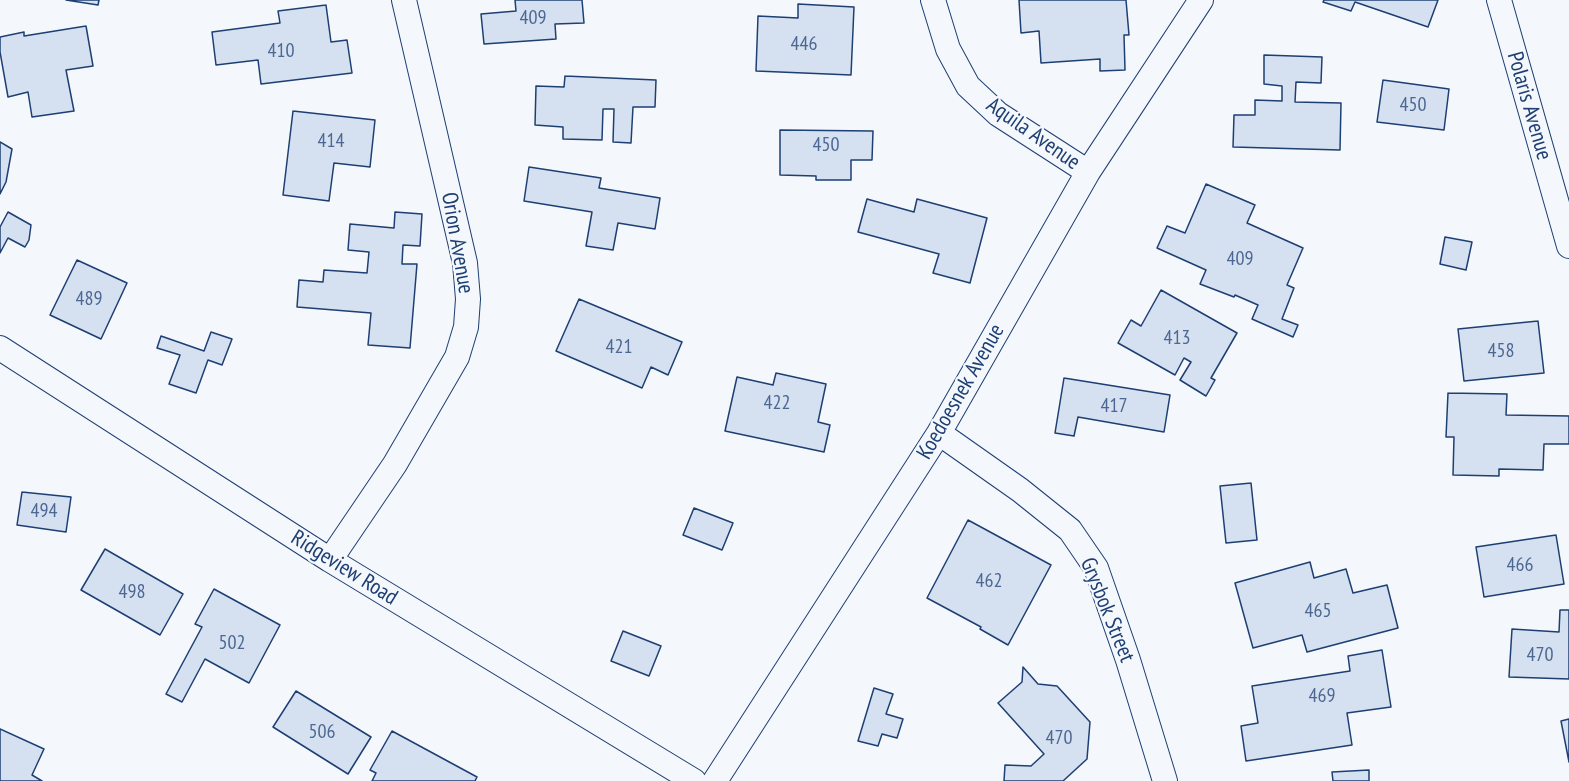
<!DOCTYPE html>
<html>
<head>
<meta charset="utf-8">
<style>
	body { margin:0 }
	canvas { display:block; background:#f4f7fb }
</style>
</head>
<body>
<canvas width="1569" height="781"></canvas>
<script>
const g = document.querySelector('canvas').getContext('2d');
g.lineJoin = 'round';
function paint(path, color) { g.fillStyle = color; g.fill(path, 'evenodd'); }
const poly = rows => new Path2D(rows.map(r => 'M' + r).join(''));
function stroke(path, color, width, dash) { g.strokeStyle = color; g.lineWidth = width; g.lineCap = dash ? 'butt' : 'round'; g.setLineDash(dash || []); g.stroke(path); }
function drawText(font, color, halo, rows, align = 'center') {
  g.font = font + ' "PT Sans Narrow",sans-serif'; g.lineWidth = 4.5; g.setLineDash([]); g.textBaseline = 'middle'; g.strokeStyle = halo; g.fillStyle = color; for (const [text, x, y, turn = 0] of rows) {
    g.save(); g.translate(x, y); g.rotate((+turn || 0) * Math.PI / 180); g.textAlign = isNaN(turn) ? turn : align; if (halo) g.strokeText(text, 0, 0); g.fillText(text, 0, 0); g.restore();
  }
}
const building = poly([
	[66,0,99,0,98,5,66,0],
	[515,0,582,0,584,23,555,24,556,39,484,44,481,14,516,11,515,0],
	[1019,0,1126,0,1129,35,1124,35,1125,70,1100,71,1100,59,1041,63,1039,31,1021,33,1019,0],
	[1324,0,1438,0,1428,27,1355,2,1351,11,1323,2,1324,0],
	[798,4,854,7,851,75,756,71,758,16,798,18,798,4],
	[326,5,331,42,347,40,352,73,261,84,258,60,216,65,212,32,280,23,278,11,326,5],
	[86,26,93,66,66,70,74,111,32,117,28,92,8,97,0,52,0,37,24,32,24,36,86,26],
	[1264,55,1322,57,1321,83,1296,82,1295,102,1341,103,1340,150,1233,147,1234,115,1255,115,1255,100,1282,101,1282,86,1264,84,1264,55],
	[565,76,656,80,655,107,633,107,631,143,613,142,614,109,603,109,602,140,563,139,563,127,535,125,536,86,564,87,565,76],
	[1383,80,1449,89,1444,130,1377,122,1383,80],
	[293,111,375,120,370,167,334,163,329,201,283,195,293,111],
	[780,130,873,131,872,160,851,160,851,180,816,180,816,176,780,175,780,130],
	[0,142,12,149,6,182,0,194,0,142],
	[529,167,601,178,599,188,660,198,655,229,618,223,613,250,586,246,592,212,524,201,529,167],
	[1206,184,1255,205,1247,223,1303,248,1287,285,1294,288,1282,319,1298,325,1293,337,1252,319,1258,305,1235,295,1234,297,1200,284,1206,270,1157,248,1167,226,1185,233,1206,184],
	[867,199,914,212,917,199,987,218,970,283,933,273,939,254,858,232,867,199],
	[8,212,31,225,29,240,25,247,8,238,0,253,0,227,8,212],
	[395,212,422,214,420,246,403,245,402,264,417,264,410,348,368,345,371,313,297,307,299,280,323,282,324,270,367,273,369,252,348,250,350,224,394,228,395,212],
	[1445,237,1472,242,1466,270,1440,264,1445,237],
	[77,260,127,283,101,339,50,315,77,260],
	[1161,290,1237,333,1211,378,1215,380,1206,396,1180,380,1191,362,1184,358,1175,375,1118,343,1131,320,1141,326,1161,290],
	[579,299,682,342,668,375,651,367,642,388,556,351,579,299],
	[1538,321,1544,373,1464,381,1458,329,1538,321],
	[211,332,232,339,222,365,208,360,196,393,169,384,180,355,157,348,161,336,204,351,211,332],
	[776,373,826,384,818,422,830,425,824,452,725,431,737,377,773,385,776,373],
	[1064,378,1170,395,1164,432,1078,417,1074,436,1055,433,1064,378],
	[1448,393,1507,394,1506,415,1569,416,1569,444,1544,444,1543,470,1499,469,1499,476,1453,475,1454,437,1446,437,1448,393],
	[1251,483,1257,540,1226,543,1220,486,1251,483],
	[22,492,71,497,66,532,17,525,22,492],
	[694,508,733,523,722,550,683,535,694,508],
	[968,520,1051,565,1008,645,980,629,981,627,927,598,968,520],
	[1556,535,1564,584,1484,597,1476,547,1556,535],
	[105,549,183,594,160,635,81,590,105,549],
	[1310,562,1314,578,1346,569,1353,593,1387,585,1398,628,1307,652,1302,635,1253,648,1235,583,1310,562],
	[214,589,280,625,249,683,205,659,182,702,166,694,202,627,195,624,214,589],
	[1560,610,1569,610,1569,679,1509,677,1512,629,1559,632,1560,610],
	[623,631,661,646,649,676,611,661,623,631],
	[1382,650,1391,707,1347,713,1352,745,1246,761,1241,726,1258,723,1252,686,1350,671,1348,656,1382,650],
	[1023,667,1038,684,1057,686,1090,722,1087,759,1063,781,1004,781,1005,765,1031,766,1044,754,998,703,1022,682,1023,667],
	[874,688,893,694,886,714,903,719,897,738,882,734,878,746,858,741,874,688],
	[296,691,371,737,348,774,273,727,296,691],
	[1569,719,1569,762,1561,721,1569,719],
	[0,729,44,749,32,775,42,781,0,781,0,729],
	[392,731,477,777,475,781,372,781,376,773,370,770,392,731],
	[1369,770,1369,781,1333,781,1332,772,1369,770]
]);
paint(building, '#d5e0f0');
stroke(building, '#1d3f73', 1.5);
const minor = poly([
	[933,0,948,49,968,86,998,114,1088,172],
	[1499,0,1569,246],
	[0,348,330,560,694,781],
	[939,433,1020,490,1070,530,1096,568,1128,660,1165,781],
	[330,560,395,464,457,357,466,327,468,299,465,263,404,0],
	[715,781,939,433,1088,172,1201,0]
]);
stroke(minor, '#1d3f73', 26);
stroke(minor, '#f4f7fb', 24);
drawText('20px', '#4b6792', null, [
	["409",533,18],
	["446",804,44],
	["410",281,51],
	["450",1413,105],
	["414",331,141],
	["450",826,145],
	["409",1240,259],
	["489",89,299],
	["413",1177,338],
	["421",619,347],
	["458",1501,351],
	["422",777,403],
	["417",1114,406],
	["494",44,511],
	["466",1520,565],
	["462",989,581],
	["498",132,592],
	["465",1318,611],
	["502",232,643],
	["470",1540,655],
	["469",1322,696],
	["506",322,732],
	["470",1059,738]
]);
drawText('22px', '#1d3f73', '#f4f7fb', [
	["Polaris Avenue",1529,106,74],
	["Aquila Avenue",1033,134,35],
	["Orion Avenue",457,243,80],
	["Koedoesnek Avenue",961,392,-60],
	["Ridgeview Road",344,568,32],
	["Grysbok Street",1107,610,68]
]);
</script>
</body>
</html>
